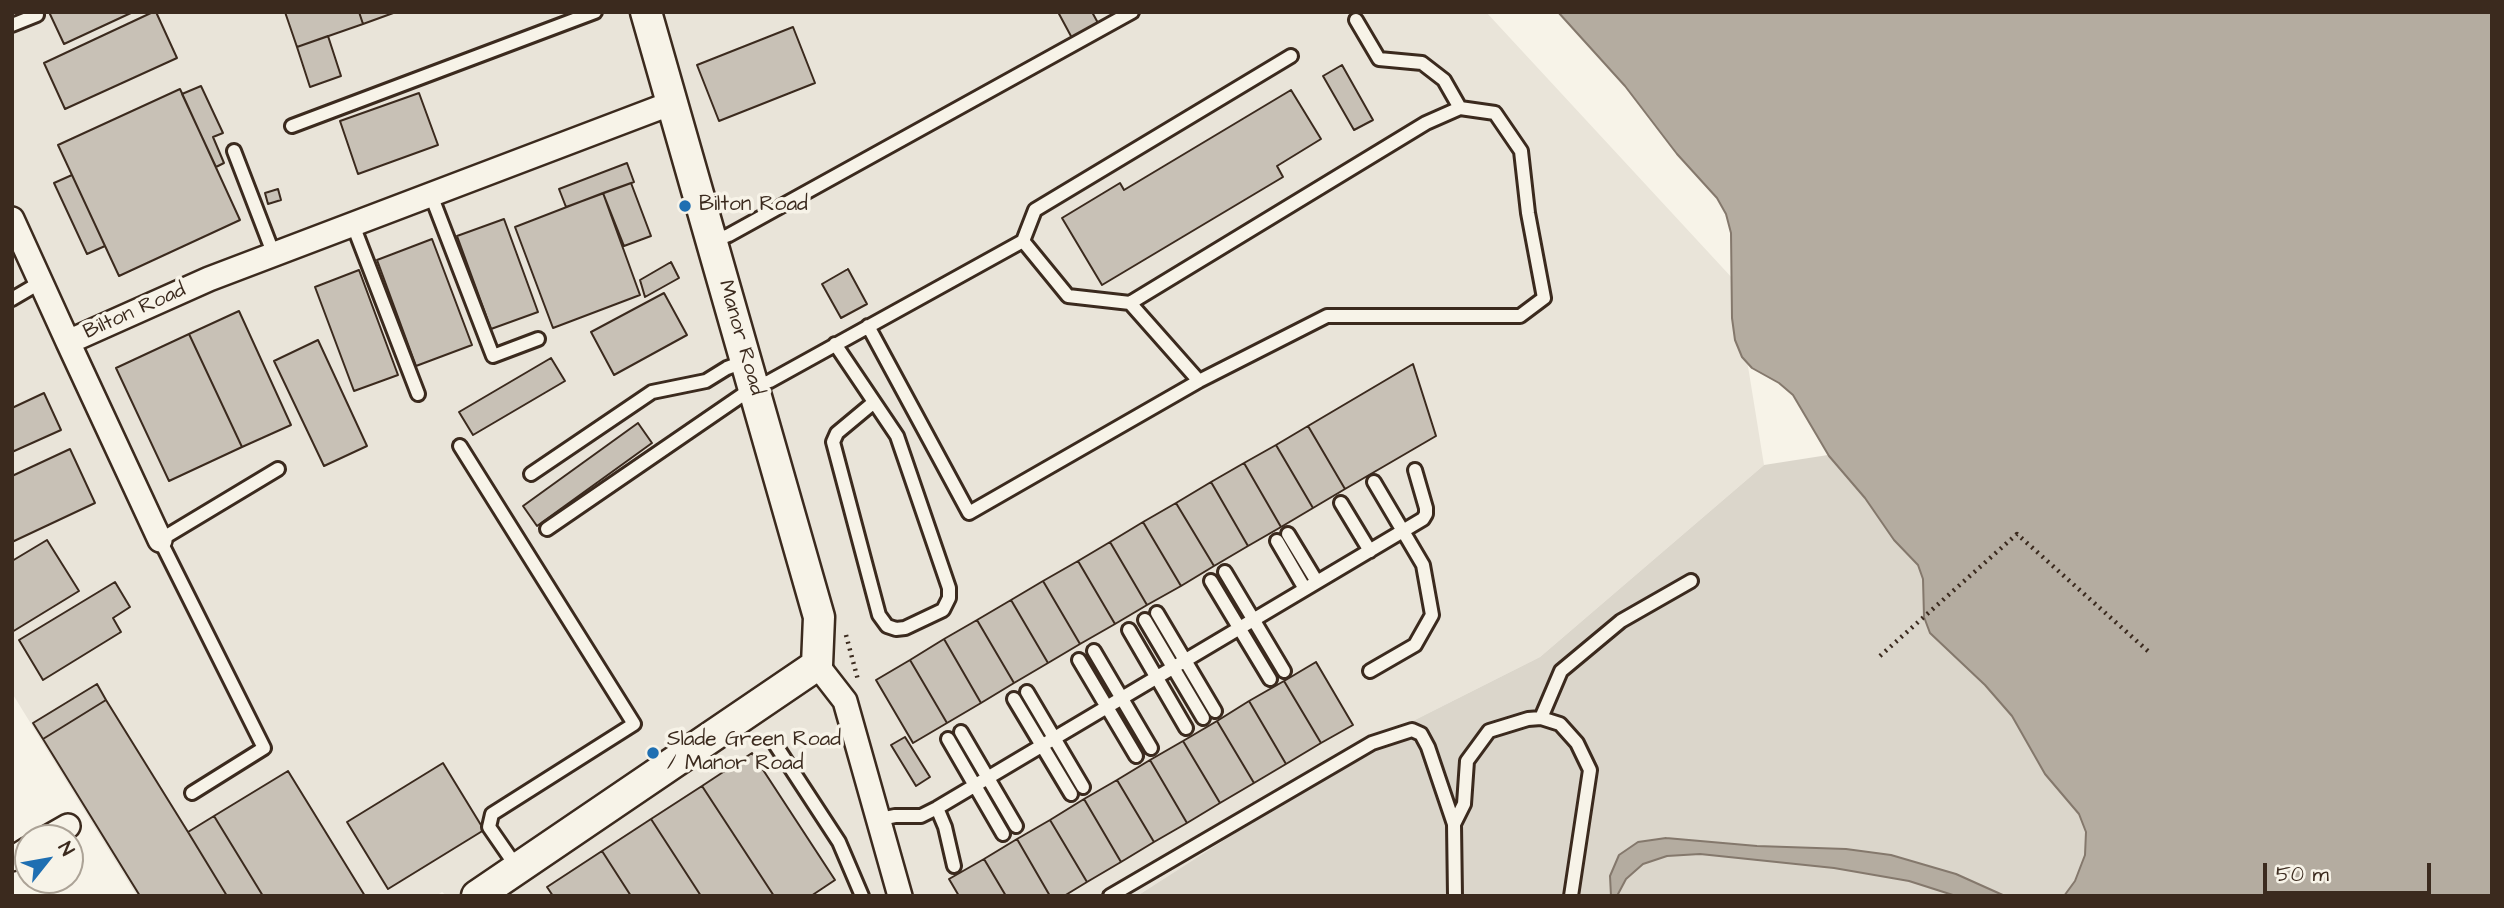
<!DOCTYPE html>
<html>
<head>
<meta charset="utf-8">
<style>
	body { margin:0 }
	#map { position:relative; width:2504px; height:908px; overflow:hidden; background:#f7f3e8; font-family:"Architects Daughter",sans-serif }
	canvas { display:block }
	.frame { position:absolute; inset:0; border:14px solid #3b2a1e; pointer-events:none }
	.north { position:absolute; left:14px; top:824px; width:70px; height:70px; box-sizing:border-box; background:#f7f3e8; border:2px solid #aca397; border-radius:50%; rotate:59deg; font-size:19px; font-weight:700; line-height:28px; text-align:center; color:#3b2a1e }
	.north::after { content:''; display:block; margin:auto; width:24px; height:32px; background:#1f6fb2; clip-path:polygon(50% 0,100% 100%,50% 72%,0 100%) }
	.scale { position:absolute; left:2263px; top:863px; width:168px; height:32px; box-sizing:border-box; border:4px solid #3b2a1e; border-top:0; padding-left:9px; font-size:21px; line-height:24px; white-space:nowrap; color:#3b2a1e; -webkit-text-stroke:5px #f7f3e8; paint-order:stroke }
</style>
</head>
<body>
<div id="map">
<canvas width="2504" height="908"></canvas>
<div class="frame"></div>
<div class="north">N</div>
<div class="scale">50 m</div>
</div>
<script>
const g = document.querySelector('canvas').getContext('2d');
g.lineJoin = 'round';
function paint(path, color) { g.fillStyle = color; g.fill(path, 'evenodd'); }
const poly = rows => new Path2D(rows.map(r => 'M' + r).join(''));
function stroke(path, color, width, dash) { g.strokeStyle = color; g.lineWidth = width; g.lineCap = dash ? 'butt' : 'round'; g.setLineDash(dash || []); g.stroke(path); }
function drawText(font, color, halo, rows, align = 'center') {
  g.font = font + ' "Architects Daughter",sans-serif'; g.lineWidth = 7; g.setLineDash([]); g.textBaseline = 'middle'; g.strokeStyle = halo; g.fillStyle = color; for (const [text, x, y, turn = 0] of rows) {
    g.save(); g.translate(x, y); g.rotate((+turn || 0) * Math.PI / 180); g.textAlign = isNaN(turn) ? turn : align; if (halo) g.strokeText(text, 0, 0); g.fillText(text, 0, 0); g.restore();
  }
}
paint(poly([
	[12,12,1486,12,1734,280,1764,465,1540,657,1397,729,1137,896,447,896,442,892,436,896,137,896,12,693]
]), '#e9e4d9');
paint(poly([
	[1558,12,2492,896,1137,896,1397,729,1540,657,1764,465,1828,455,1793,395,1779,383,1752,368,1742,357,1735,340,1732,318,1731,233,1726,214,1717,198,1677,154,1625,86]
]), '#dbd6cb');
const water = poly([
	[1558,12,2492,12,2492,896,2064,896,2075,881,2085,855,2086,832,2079,814,2045,774,2012,716,1985,685,1930,633,1924,617,1923,579,1918,565,1894,540,1865,498,1829,456,1793,395,1779,383,1752,368,1742,357,1735,340,1732,318,1731,233,1726,214,1717,198,1677,154,1625,86,1558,12],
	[1666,838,1757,846,1846,849,1891,855,1956,874,2005,896,1956,896,1909,881,1834,868,1700,854,1667,856,1643,864,1626,879,1617,896,1611,896,1610,876,1619,855,1638,842,1666,838]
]);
paint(water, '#b4aca0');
stroke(water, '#84786c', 2);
const building = poly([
	[49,12,133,12,64,44,49,12],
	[153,12,156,12,177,58,65,109,44,63,153,12],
	[285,12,359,12,363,24,297,47,285,12],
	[359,12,396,12,363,24,359,12],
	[1058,12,1092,12,1098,23,1072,38,1058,12],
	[793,27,815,83,719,121,697,65,793,27],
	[328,36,341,76,310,87,297,47,328,36],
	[1342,65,1373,120,1354,130,1323,76,1342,65],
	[201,86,223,133,213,137,224,163,216,167,182,94,201,86],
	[180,89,240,220,119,276,58,145,180,89],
	[1291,90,1321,139,1277,166,1283,177,1102,285,1062,218,1120,183,1124,190,1291,90],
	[419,93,438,145,358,174,340,121,419,93],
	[627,163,634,182,566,207,559,189,627,163],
	[72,175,105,246,87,254,54,183,72,175],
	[631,183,651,236,624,246,603,193,631,183],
	[278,189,281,200,268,204,265,193,278,189],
	[603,193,640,295,553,328,515,227,603,193],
	[504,219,538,312,491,329,457,236,504,219],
	[432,239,472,345,416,366,377,260,432,239],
	[671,262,679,278,645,297,640,280,671,262],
	[848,269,867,304,841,318,822,284,848,269],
	[359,270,398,375,354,391,315,287,359,270],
	[664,293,687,335,614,375,591,332,664,293],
	[239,311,291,425,242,447,189,334,239,311],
	[189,334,242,447,169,481,116,368,189,334],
	[318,340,367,446,324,466,274,361,318,340],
	[551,358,565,381,473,435,459,412,551,358],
	[1413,364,1436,436,1345,489,1308,426,1413,364],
	[44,393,61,430,12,452,12,408,44,393],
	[638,423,652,443,537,526,523,506,638,423],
	[1308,426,1345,489,1313,508,1276,445,1308,426],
	[1276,445,1313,508,1281,527,1244,463,1276,445],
	[70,449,95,503,12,542,12,476,70,449],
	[1244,463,1281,527,1248,546,1211,482,1244,463],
	[1211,482,1248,546,1214,566,1176,503,1211,482],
	[1176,503,1214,566,1181,586,1143,522,1176,503],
	[1143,522,1181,586,1147,605,1110,542,1143,522],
	[47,540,79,591,12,632,12,561,47,540],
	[1110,542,1147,605,1115,624,1078,561,1110,542],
	[1078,561,1115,624,1080,644,1043,581,1078,561],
	[1043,581,1080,644,1048,663,1011,600,1043,581],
	[115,582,130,607,113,618,121,632,43,680,19,640,115,582],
	[1011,600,1048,663,1014,683,977,620,1011,600],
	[977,620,1014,683,981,703,944,639,977,620],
	[944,639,981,703,947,723,910,660,944,639],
	[910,660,947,723,913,743,876,680,910,660],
	[1316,662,1353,725,1321,743,1284,681,1316,662],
	[1284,681,1321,743,1286,764,1249,701,1284,681],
	[97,684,106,700,43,739,33,723,97,684],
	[106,700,188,832,227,896,140,896,43,739,106,700],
	[1249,701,1286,764,1254,783,1217,721,1249,701],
	[1217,721,1254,783,1220,803,1183,741,1217,721],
	[905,737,930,777,916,786,891,745,905,737],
	[1183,741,1220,803,1187,823,1150,760,1183,741],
	[752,753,835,880,811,896,774,896,702,786,752,753],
	[1150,760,1187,823,1154,842,1117,780,1150,760],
	[443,763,484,830,388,889,347,822,443,763],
	[288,771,365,896,263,896,214,816,288,771],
	[1117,780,1154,842,1121,862,1084,799,1117,780],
	[702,786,774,896,701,896,651,819,702,786],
	[1084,799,1121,862,1087,882,1050,820,1084,799],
	[214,816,263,896,227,896,188,832,214,816],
	[651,819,701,896,631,896,602,851,651,819],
	[1050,820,1087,882,1064,896,1050,896,1017,839,1050,820],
	[1017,839,1050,896,1006,896,984,859,1017,839],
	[602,851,631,896,553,896,547,887,602,851],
	[984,859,1006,896,959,896,949,879,984,859]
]);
paint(building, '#c8c1b6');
stroke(building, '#3b2a1e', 2);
const service = poly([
	[1356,20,1379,59,1422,63,1444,80,1460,108],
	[12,25,37,15],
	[292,126,595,12],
	[234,151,274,255],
	[431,195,493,356,538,339],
	[353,225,418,394],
	[713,241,729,235,1132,12],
	[1023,241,1035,210,1291,56],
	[12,299,41,282],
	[868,326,969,513,1199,381],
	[835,344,897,436,949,588,949,598,943,610,905,628,896,629,887,626,879,615,833,442,837,433,873,403],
	[460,446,634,724,492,814,489,827,518,869],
	[531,474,652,392,706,381,727,368,746,361],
	[1341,503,1370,551],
	[547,529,754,387,770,381,1023,241,1068,296,1130,303,1199,381,1327,316,1520,316,1544,298,1528,213,1521,151,1495,113,1460,108,1426,123,1130,303],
	[1288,534,1317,582],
	[1277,541,1305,589],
	[1225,572,1284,671],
	[1211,581,1270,679],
	[1157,613,1215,711],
	[1145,620,1203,718],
	[1129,630,1186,728],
	[1094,651,1151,748],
	[1079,660,1136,756],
	[1370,671,1415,645,1432,615,1423,565,1374,482],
	[1027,692,1083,787],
	[1014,699,1071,794],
	[1541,718,1561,671,1621,621,1691,581],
	[961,732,1016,826],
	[948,739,1003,834],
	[775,744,839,842,862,896],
	[192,793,264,748,160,540,278,469],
	[937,808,945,827,954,866],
	[880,819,895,816,921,816,937,808,1423,519,1426,514,1426,508,1415,470],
	[1454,824,1464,804,1467,761,1489,731,1528,719,1541,718,1560,724,1577,743,1590,770,1571,896],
	[1110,896,1372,743,1412,730,1421,734,1428,747,1454,824,1455,896]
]);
const minor = poly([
	[12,219,68,342],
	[160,540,68,342,209,279,672,103],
	[817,665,845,701,900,896],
	[47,838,68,826],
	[12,859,28,849]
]);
const tertiary = poly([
	[477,896,817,665,819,617,646,12]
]);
stroke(service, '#3b2a1e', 18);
stroke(minor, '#3b2a1e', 28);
stroke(tertiary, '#3b2a1e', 35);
stroke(poly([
	[846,635,858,680],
	[1880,656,2017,534,2149,652]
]), '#3b2a1e', 4.5, [2, 5]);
stroke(service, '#f7f3e8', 12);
stroke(minor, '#f7f3e8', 23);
stroke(tertiary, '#f7f3e8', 30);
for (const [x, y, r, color] of [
	[685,206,7,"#1f6fb2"],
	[653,753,7,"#1f6fb2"]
]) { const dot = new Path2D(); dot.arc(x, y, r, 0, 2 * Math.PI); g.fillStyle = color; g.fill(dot); stroke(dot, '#f7f3e8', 2.5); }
drawText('21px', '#3b2a1e', '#f7f3e8', [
	["Bilton Road",699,206],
	["Slade Green Road",667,741],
	["/ Manor Road",667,765]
], 'left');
drawText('21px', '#3b2a1e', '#f7f3e8', [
	["Bilton Road",135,312,-24],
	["Manor Road",740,338,74]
]);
</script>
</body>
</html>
